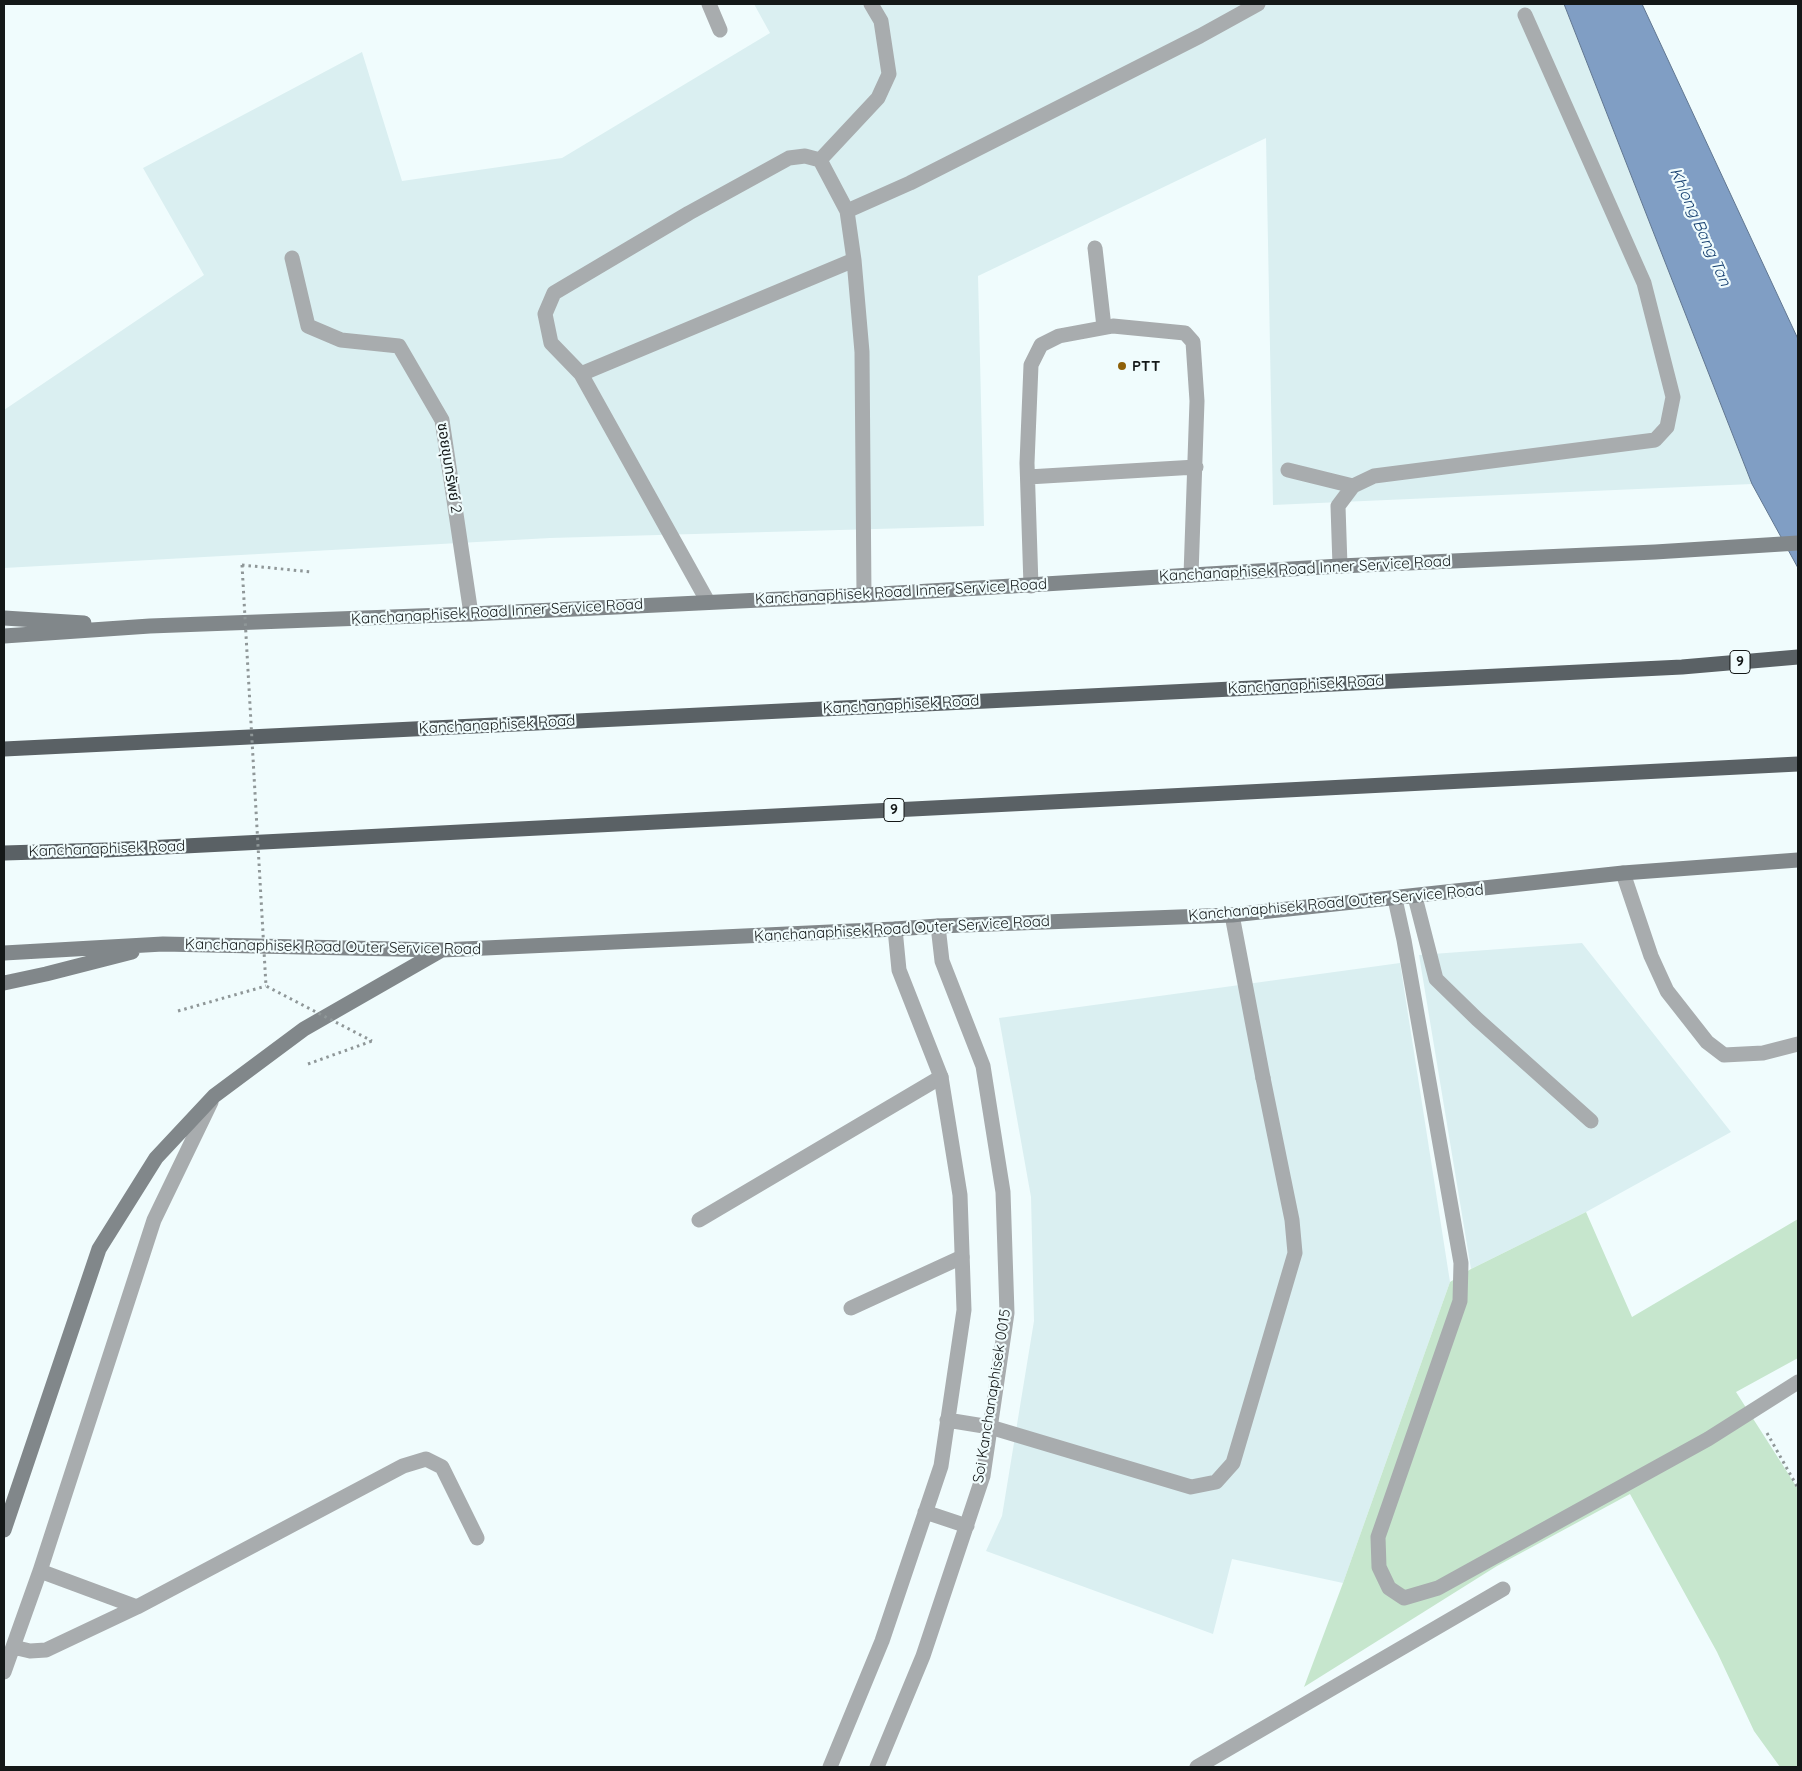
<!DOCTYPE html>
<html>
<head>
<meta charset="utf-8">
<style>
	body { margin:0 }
	#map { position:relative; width:1802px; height:1771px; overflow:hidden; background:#f0fcfd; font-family:Quicksand,sans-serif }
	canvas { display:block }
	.frame { position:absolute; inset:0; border:5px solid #141818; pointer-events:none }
</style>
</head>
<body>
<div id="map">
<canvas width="1802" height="1771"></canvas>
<div class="frame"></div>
</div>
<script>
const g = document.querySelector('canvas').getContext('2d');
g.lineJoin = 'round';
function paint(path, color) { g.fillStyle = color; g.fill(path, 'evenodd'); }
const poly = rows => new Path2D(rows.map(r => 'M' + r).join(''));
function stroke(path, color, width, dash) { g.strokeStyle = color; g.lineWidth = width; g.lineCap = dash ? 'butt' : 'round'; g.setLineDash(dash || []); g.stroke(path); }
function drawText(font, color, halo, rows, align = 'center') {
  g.font = font + ' Quicksand,"Noto Sans Thai",sans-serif'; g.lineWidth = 4.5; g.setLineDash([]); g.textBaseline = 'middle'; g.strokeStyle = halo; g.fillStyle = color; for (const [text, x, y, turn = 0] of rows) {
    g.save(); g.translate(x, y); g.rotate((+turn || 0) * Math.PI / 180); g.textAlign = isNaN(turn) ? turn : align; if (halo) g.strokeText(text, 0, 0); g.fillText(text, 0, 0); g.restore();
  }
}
paint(poly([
	[754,4,1564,4,1752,484,1273,505,1266,138,978,276,984,526,550,538,4,568,4,410,204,275,143,168,362,52,402,181,562,158,770,33],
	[1582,943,1731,1132,1586,1212,1471,1269,1419,955],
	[1400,963,1450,1282,1343,1583,1232,1559,1213,1634,986,1551,1002,1516,1034,1321,1031,1197,999,1018]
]), '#daeff1');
paint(poly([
	[1586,1212,1632,1317,1798,1219,1798,1358,1736,1392,1798,1489,1798,1767,1780,1767,1754,1731,1717,1652,1630,1494,1497,1566,1304,1687,1343,1583,1450,1282,1471,1269]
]), '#c6e6cd');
const water = poly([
	[1564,4,1642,4,1798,339,1798,568,1752,484,1564,4]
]);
paint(water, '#809ec4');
stroke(water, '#607690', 1);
stroke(poly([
	[242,565,312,572],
	[178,1011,266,986],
	[308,1064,372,1041],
	[1767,1433,1798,1488]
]), '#8f9798', 3, [2.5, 4]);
stroke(poly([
	[820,160,878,98,889,74,881,21,871,4],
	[847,211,910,183,1200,36,1258,4],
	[1095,248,1104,327],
	[292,258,308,326,341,340,399,346,442,420,471,614],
	[581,374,854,260],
	[1288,470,1353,486],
	[1028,477,1196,467],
	[1340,566,1338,506,1353,486,1374,476,1655,440,1667,427,1673,397,1644,283,1525,15],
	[1031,586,1027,463,1031,365,1041,345,1059,336,1113,326,1185,333,1193,342,1197,401,1191,575],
	[708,602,581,374,551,343,545,314,554,293,689,213,789,158,805,156,820,160,847,211,854,260,862,352,864,595],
	[1415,897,1436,979,1477,1019,1591,1121],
	[1232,915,1263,1078]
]), '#a8acae', 15);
stroke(poly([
	[709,4,720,30],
	[1623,873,1651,956,1667,991,1707,1042,1724,1055,1763,1053,1798,1044],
	[1395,899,1404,940,1461,1263,1460,1301,1378,1537,1379,1567,1389,1588,1404,1598,1438,1588,1708,1439,1798,1382],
	[699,1220,941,1077],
	[851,1308,962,1257],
	[990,1427,1191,1487,1216,1482,1233,1463,1295,1253,1292,1220,1263,1078],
	[40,1571,137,1607],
	[13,1647,30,1651,46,1650,137,1607,403,1466,426,1459,442,1467,477,1538],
	[4,1672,40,1571,154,1220,211,1102],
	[1197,1767,1503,1589]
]), '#a8acae', 15);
stroke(poly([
	[947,1420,990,1427],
	[925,1512,967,1526],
	[830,1767,882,1641,941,1466,964,1310,960,1195,941,1077,899,970,895,929],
	[877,1767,923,1656,983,1476,1007,1313,1003,1192,983,1066,942,961,938,926]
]), '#a8acae', 15);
stroke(poly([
	[4,618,84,623],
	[4,636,150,626,471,614,864,595,1340,566,1655,552,1798,543],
	[4,953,163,944,442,950,895,929,938,926,1232,915,1623,873,1798,860],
	[4,983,46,974,132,952],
	[4,1530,99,1249,156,1158,214,1096,304,1029,440,951]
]), '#81878a', 15);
stroke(poly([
	[4,749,1682,667,1798,657],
	[4,853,106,850,1798,764]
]), '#5a6165', 15);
stroke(poly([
	[242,565,266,986,372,1041]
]), '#8f9798', 3, [2.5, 4]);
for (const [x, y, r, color] of [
	[1122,366,5,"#8e6009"]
]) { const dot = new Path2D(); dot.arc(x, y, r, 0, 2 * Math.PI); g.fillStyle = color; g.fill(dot); stroke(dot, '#f0fcfd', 2); }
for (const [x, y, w] of [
	[1740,662,20],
	[894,810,20]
]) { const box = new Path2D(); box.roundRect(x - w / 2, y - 11.5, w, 23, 4); g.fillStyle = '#f0fcfd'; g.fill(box); stroke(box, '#141818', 1); }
drawText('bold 14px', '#141818', null, [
	["9",1740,662],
	["9",894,810]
]);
drawText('bold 15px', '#141818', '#f0fcfd', [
	["PTT",1132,366]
], 'left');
drawText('15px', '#141818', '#f0fcfd', [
	["ซอยขุมทรัพย์ 2",449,468,81],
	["Kanchanaphisek Road Inner Service Road",1305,569,-3],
	["Kanchanaphisek Road Inner Service Road",901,592,-3],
	["Kanchanaphisek Road Inner Service Road",497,612,-3],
	["Kanchanaphisek Road",1306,685,-3],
	["Kanchanaphisek Road",901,705,-3],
	["Kanchanaphisek Road",497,725,-3],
	["Kanchanaphisek Road",107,849,-2],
	["Kanchanaphisek Road Outer Service Road",1336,903,-5],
	["Kanchanaphisek Road Outer Service Road",902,929,-3],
	["Kanchanaphisek Road Outer Service Road",333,947,1],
	["Soi Kanchanaphisek 0015",992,1396,-81]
]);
drawText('italic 16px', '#153f70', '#f0fcfd', [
	["Khlong Bang Tan",1700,227,66]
]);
</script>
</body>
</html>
